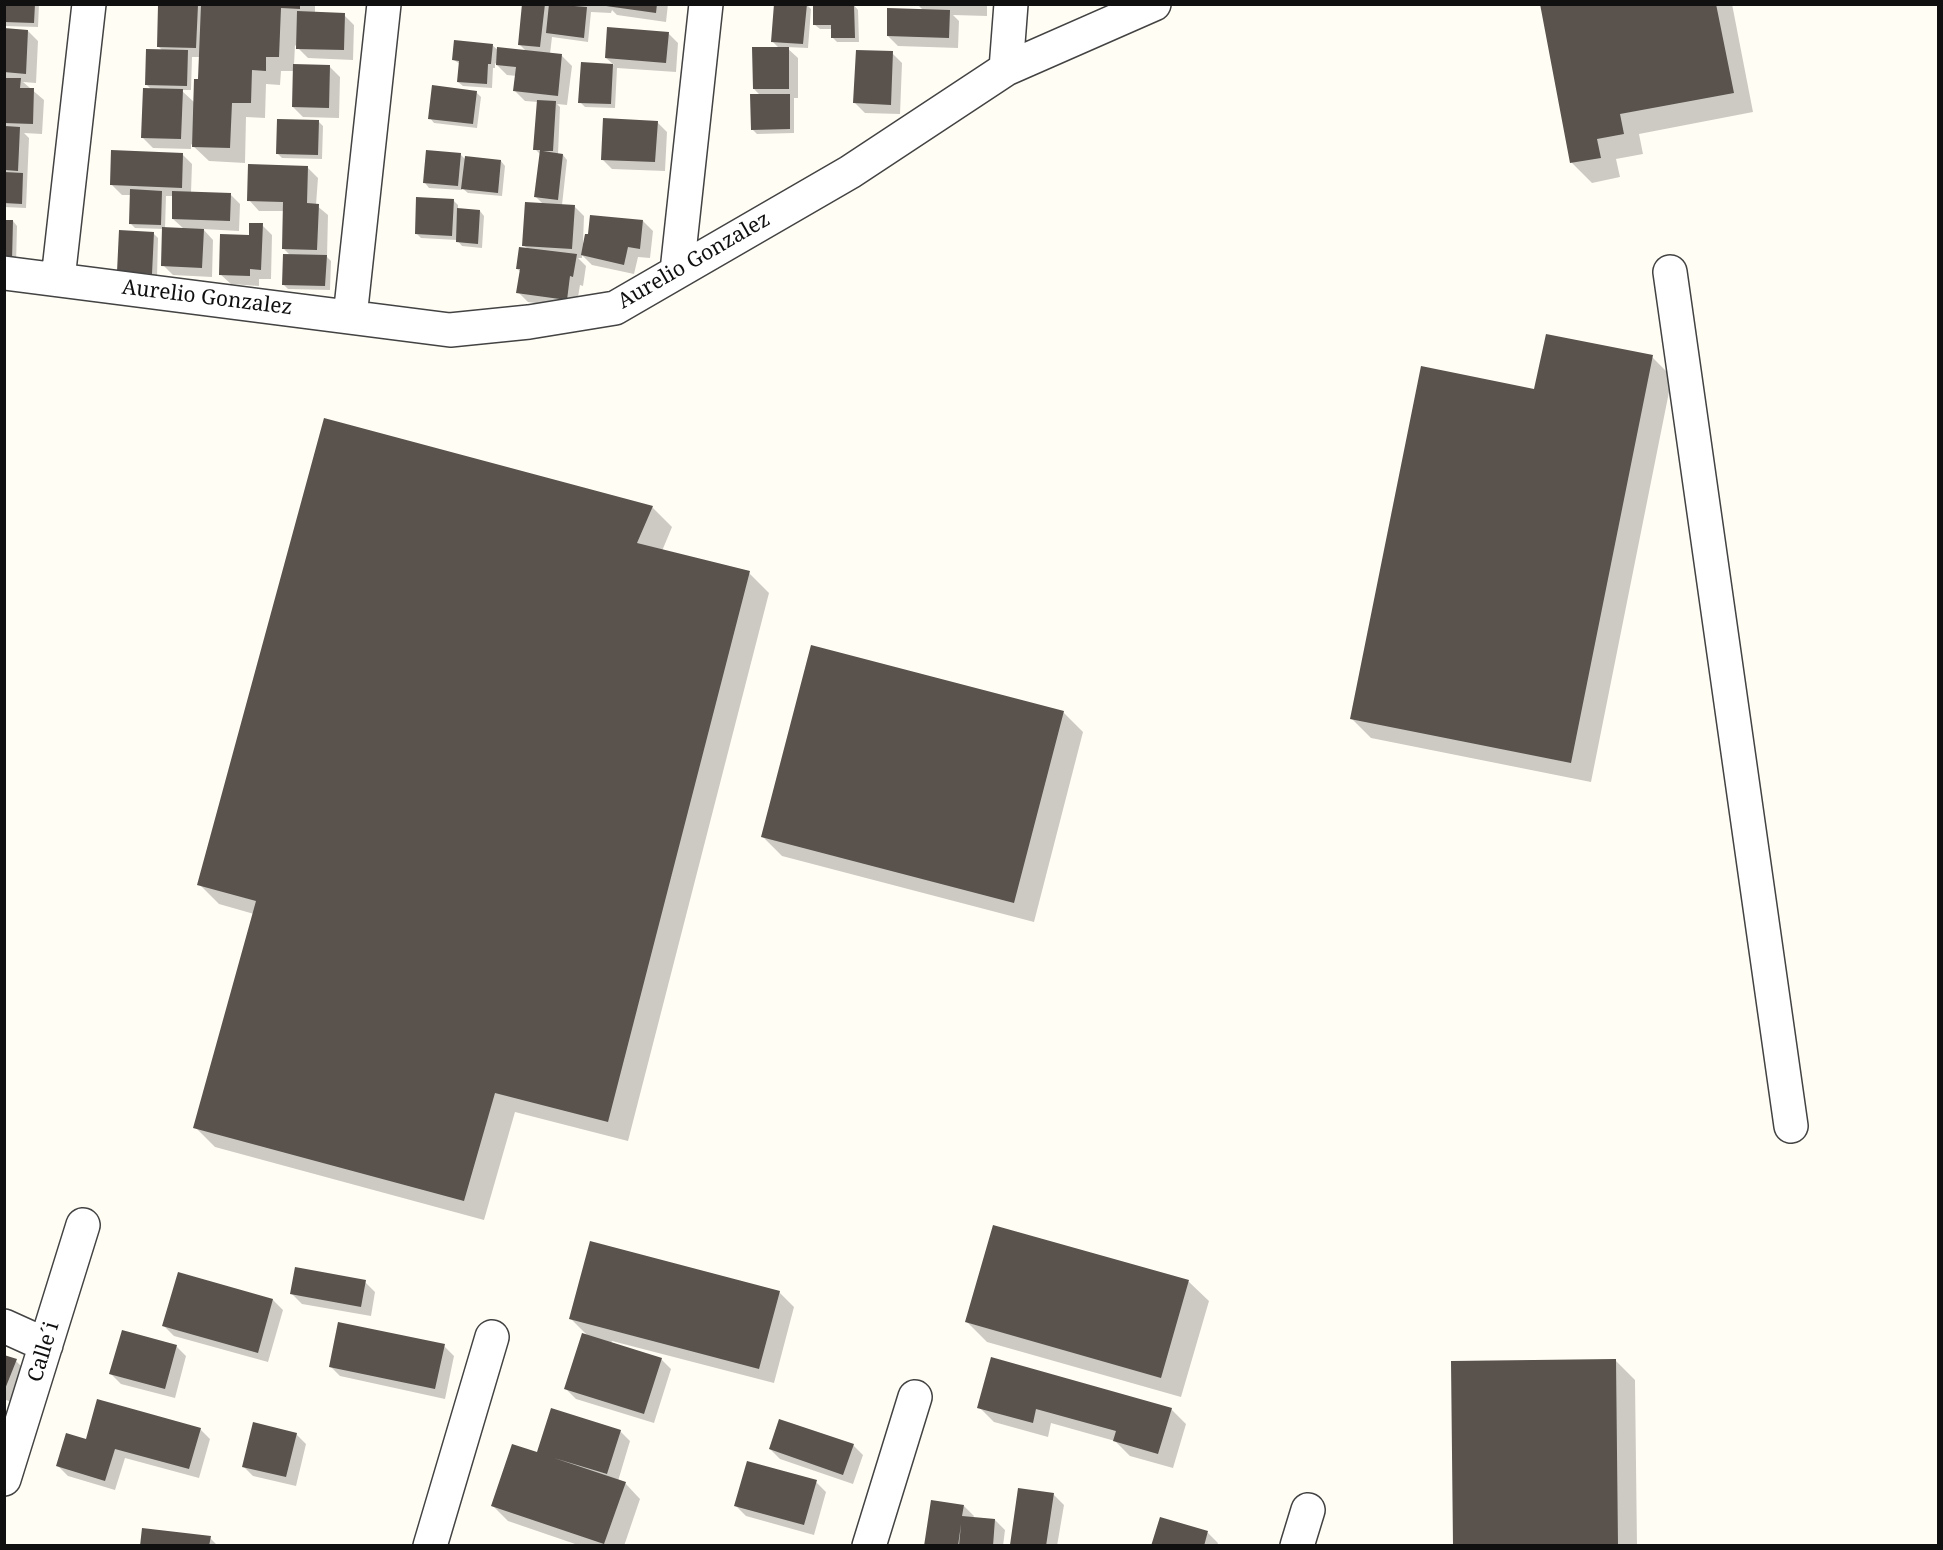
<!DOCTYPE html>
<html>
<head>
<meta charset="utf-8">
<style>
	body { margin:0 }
	#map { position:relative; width:1943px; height:1550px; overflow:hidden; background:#fffdf4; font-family:"Noto Serif",serif }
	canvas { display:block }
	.frame { position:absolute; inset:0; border:6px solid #101010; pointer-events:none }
</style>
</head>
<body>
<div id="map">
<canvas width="1943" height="1550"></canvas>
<div class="frame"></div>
</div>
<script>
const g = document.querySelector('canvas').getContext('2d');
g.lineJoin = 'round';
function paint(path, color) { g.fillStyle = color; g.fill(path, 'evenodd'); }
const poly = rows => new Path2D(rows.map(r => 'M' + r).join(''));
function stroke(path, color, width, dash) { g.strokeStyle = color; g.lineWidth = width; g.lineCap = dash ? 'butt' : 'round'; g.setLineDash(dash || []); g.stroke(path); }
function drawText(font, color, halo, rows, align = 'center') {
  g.font = font + ' "Noto Serif",serif'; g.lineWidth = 6; g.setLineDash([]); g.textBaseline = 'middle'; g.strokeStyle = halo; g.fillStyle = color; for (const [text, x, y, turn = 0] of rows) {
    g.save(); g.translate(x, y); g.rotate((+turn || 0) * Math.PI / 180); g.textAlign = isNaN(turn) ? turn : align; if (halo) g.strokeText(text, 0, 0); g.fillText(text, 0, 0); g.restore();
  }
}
paint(poly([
	[4,4,39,4,38,27,4,26],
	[159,4,210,4,210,7,219,7,216,4,315,4,315,14,344,15,354,25,353,60,308,58,295,45,294,65,330,67,340,77,339,118,303,117,293,107,295,71,281,71,280,85,266,84,265,118,246,117,245,163,209,161,191,144,191,149,153,148,143,138,152,90,147,85,163,51,158,46],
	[192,57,200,57,199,81,195,103,181,90,191,90],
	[524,4,668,4,666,22,617,15,612,10,611,13,591,12,588,42,552,37,550,54,562,56,572,66,567,105,557,104,560,107,558,154,563,155,567,160,562,205,574,206,584,216,583,243,643,221,653,231,650,258,638,257,634,274,592,265,582,255,582,258,578,258,586,266,583,286,580,285,576,309,528,302,518,292,521,272,517,269,528,249,523,245,543,204,536,197,541,155,535,149,538,102,525,101,515,91,517,76,507,75,495,63,495,68,493,68,492,88,463,86,458,82,460,64,454,60,492,45,499,51,527,52,519,44],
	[806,4,811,9,808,48,786,47,798,58,798,98,794,98,794,133,757,134,752,129,761,96,754,89,779,48,772,41],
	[853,4,858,10,859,42,837,42,833,38,832,29,820,29,815,25],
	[917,4,987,4,987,16,953,15,959,21,958,48,898,46,888,36,923,10],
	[1541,4,1732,4,1753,112,1639,134,1643,154,1616,159,1620,177,1592,183,1572,163],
	[4,30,28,31,38,41,36,83,23,82,44,100,42,134,24,133,29,138,26,208,4,207],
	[668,33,678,43,676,72,617,68,615,108,585,107,580,102,582,64,614,65,606,58],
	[892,53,902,63,900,114,865,113,855,103],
	[476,92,481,97,477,128,434,123,430,118],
	[318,121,323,126,322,159,282,158,278,154],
	[657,122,667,132,665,171,612,169,602,159],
	[182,154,192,164,191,193,230,194,240,204,239,231,203,229,213,240,212,277,173,275,163,265,164,229,135,228,130,223,131,195,122,195,112,185],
	[166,196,174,196,173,219,184,229,165,229],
	[460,154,466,160,501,161,505,166,502,196,468,193,462,188,462,190,429,188,425,183],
	[308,168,318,178,316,205,328,215,327,257,331,261,330,290,288,289,283,284,290,255,284,249,285,211,259,211,249,200],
	[453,200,458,205,458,209,480,211,484,216,482,248,462,246,457,240,421,238,416,233],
	[4,221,13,221,17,226,16,265,4,264],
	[262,225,272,235,271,279,259,279,259,286,231,284,220,274,250,236],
	[153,233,158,238,157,278,124,277],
	[1652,357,1672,377,1591,782,1371,738,1351,718,1536,391],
	[325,419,652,507,672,527,662,551,749,573,769,593,628,1141,515,1112,484,1220,215,1147,195,1127,254,914,219,904,199,884],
	[1063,712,1083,732,1034,922,782,856,762,836],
	[994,1227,1189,1282,1209,1301,1181,1397,987,1342,967,1322],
	[365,1282,375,1292,371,1316,302,1304,292,1294],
	[779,1292,794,1307,774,1383,612,1341,611,1343,661,1359,671,1369,654,1423,576,1399,566,1389,588,1336,571,1319],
	[273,1300,283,1310,268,1362,174,1336,164,1326],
	[176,1346,186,1356,175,1398,121,1384,111,1374],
	[444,1346,454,1356,445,1399,340,1376,330,1366],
	[4,1356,16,1361,26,1371,13,1403,4,1399],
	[1615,1360,1635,1380,1637,1546,1455,1546],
	[979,1407,1171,1409,1186,1424,1173,1468,1130,1456,1115,1441,1051,1423,1048,1437,994,1422],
	[200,1429,210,1439,199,1478,125,1458,115,1490,68,1476,58,1466,87,1441],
	[620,1431,630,1441,618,1481,625,1483,640,1499,624,1546,581,1546,508,1521,493,1506,543,1456],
	[296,1434,306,1444,296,1486,253,1476,243,1466],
	[853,1445,863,1455,853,1484,780,1459,770,1449],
	[816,1482,826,1492,814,1535,746,1516,736,1506],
	[1053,1494,1064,1505,1057,1546,1012,1546,1011,1544],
	[964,1506,974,1516,973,1518,995,1520,1005,1530,1003,1546,925,1546],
	[1161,1519,1208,1533,1218,1543,1217,1546,1153,1546],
	[210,1538,218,1546,141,1546]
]), '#0003');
paint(poly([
	[4,4,35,4,34,23,4,22],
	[253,4,300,4,300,9,281,8,279,57,266,57,266,71,252,70,251,103,232,103,230,148,192,147,194,79,198,79,201,5,253,6],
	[522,4,545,4,540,47,518,45],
	[549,4,587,7,584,38,546,33],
	[606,4,657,4,656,13,606,6],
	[774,4,807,4,803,44,771,42],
	[813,4,854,4,855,38,831,38,831,25,813,25],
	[1540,4,1716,4,1734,93,1620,114,1624,134,1597,139,1601,158,1570,163],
	[158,5,198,5,196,48,157,47],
	[887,8,950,10,949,38,887,36],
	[297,11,345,13,344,50,296,49],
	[607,27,669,32,666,63,605,58],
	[4,28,28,30,26,74,4,72],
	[454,40,493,44,491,64,488,64,487,84,457,82,459,61,452,60],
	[497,47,562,54,558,96,513,91,516,67,496,65],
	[752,47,789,47,789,89,753,89],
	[146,49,188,50,187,86,145,85],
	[856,50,893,51,891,105,853,103],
	[581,62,613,64,611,104,578,103],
	[293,64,330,65,329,108,292,107],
	[4,78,21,78,20,88,34,88,33,124,4,123],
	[432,85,477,91,473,124,428,119],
	[143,88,183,89,181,139,141,138],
	[750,94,790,94,790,129,751,130],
	[537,100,556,101,553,151,543,151,563,154,558,200,534,197,540,150,533,150],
	[603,118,658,121,655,162,601,160],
	[277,119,319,120,318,155,276,154],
	[5,126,20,127,18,171,5,170],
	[111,150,183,153,182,188,110,185],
	[426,150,461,153,458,186,423,183],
	[465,156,501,160,498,193,461,189],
	[248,164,308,166,307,203,319,204,317,250,282,249,283,202,247,201],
	[4,172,23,173,22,204,4,203],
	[130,189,162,191,161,225,129,224],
	[172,191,231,193,230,221,172,219],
	[416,197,454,199,452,236,415,234],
	[525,202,575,205,572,249,522,246],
	[457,208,480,210,478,244,456,242],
	[590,215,643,220,640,249,628,247,624,265,581,255,585,234,588,234],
	[5,220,13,220,12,261,5,260],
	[249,223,263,223,261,270,250,269,250,276,219,275,220,234,249,235],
	[162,227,204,229,202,268,161,266],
	[119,230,154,232,152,274,117,272],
	[519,247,577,254,573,277,570,276,567,300,516,293,520,269,516,269],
	[283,254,327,255,325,286,282,285],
	[1546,334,1653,355,1571,763,1350,719,1421,366,1534,389],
	[324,418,653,506,637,543,750,571,608,1122,495,1093,464,1201,193,1128,256,901,197,885],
	[811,645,1064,711,1014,903,761,837],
	[993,1225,1189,1280,1161,1378,965,1322],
	[590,1241,780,1291,759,1369,569,1319],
	[295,1267,366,1280,361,1307,290,1294],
	[178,1272,273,1299,258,1353,162,1326],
	[338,1322,445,1344,435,1389,329,1367],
	[122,1330,177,1345,165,1389,109,1374],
	[582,1333,662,1358,644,1414,564,1389],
	[4,1355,17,1359,5,1389,4,1389],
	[991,1357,1172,1408,1158,1454,1113,1441,1116,1431,1036,1409,1033,1423,977,1408],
	[1616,1359,1618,1546,1453,1546,1451,1361],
	[97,1399,201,1428,189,1469,115,1449,105,1481,56,1466,66,1433,86,1439],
	[551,1408,621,1430,607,1474,554,1458,626,1482,604,1544,491,1506,512,1444,537,1452],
	[779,1419,854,1444,843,1475,769,1449],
	[253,1422,297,1433,286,1477,242,1467],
	[747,1461,817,1480,804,1525,734,1506],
	[1018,1488,1054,1493,1046,1546,1010,1545],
	[931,1500,964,1505,962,1516,995,1519,993,1546,959,1546,961,1524,958,1546,924,1546],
	[1160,1517,1208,1531,1204,1546,1151,1546],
	[142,1528,211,1536,209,1546,140,1546]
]), '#59524d');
const minor = poly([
	[1006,69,1011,4],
	[677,271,706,4],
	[1670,272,1791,1126],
	[4,273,450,330,529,322,615,308,850,172,1006,69,1154,4],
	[58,279,89,4],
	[350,317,384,4],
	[4,1326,46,1345],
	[4,1479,83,1225],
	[430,1546,492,1337],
	[869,1546,915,1397],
	[1297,1546,1308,1510]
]);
stroke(minor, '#434343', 36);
stroke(minor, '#fff', 33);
drawText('21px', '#101010', '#fff', [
	["Aurelio Gonzalez",694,261,-30],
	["Aurelio Gonzalez",207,298,7],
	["Calle´i",44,1352,-73]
]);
</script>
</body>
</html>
